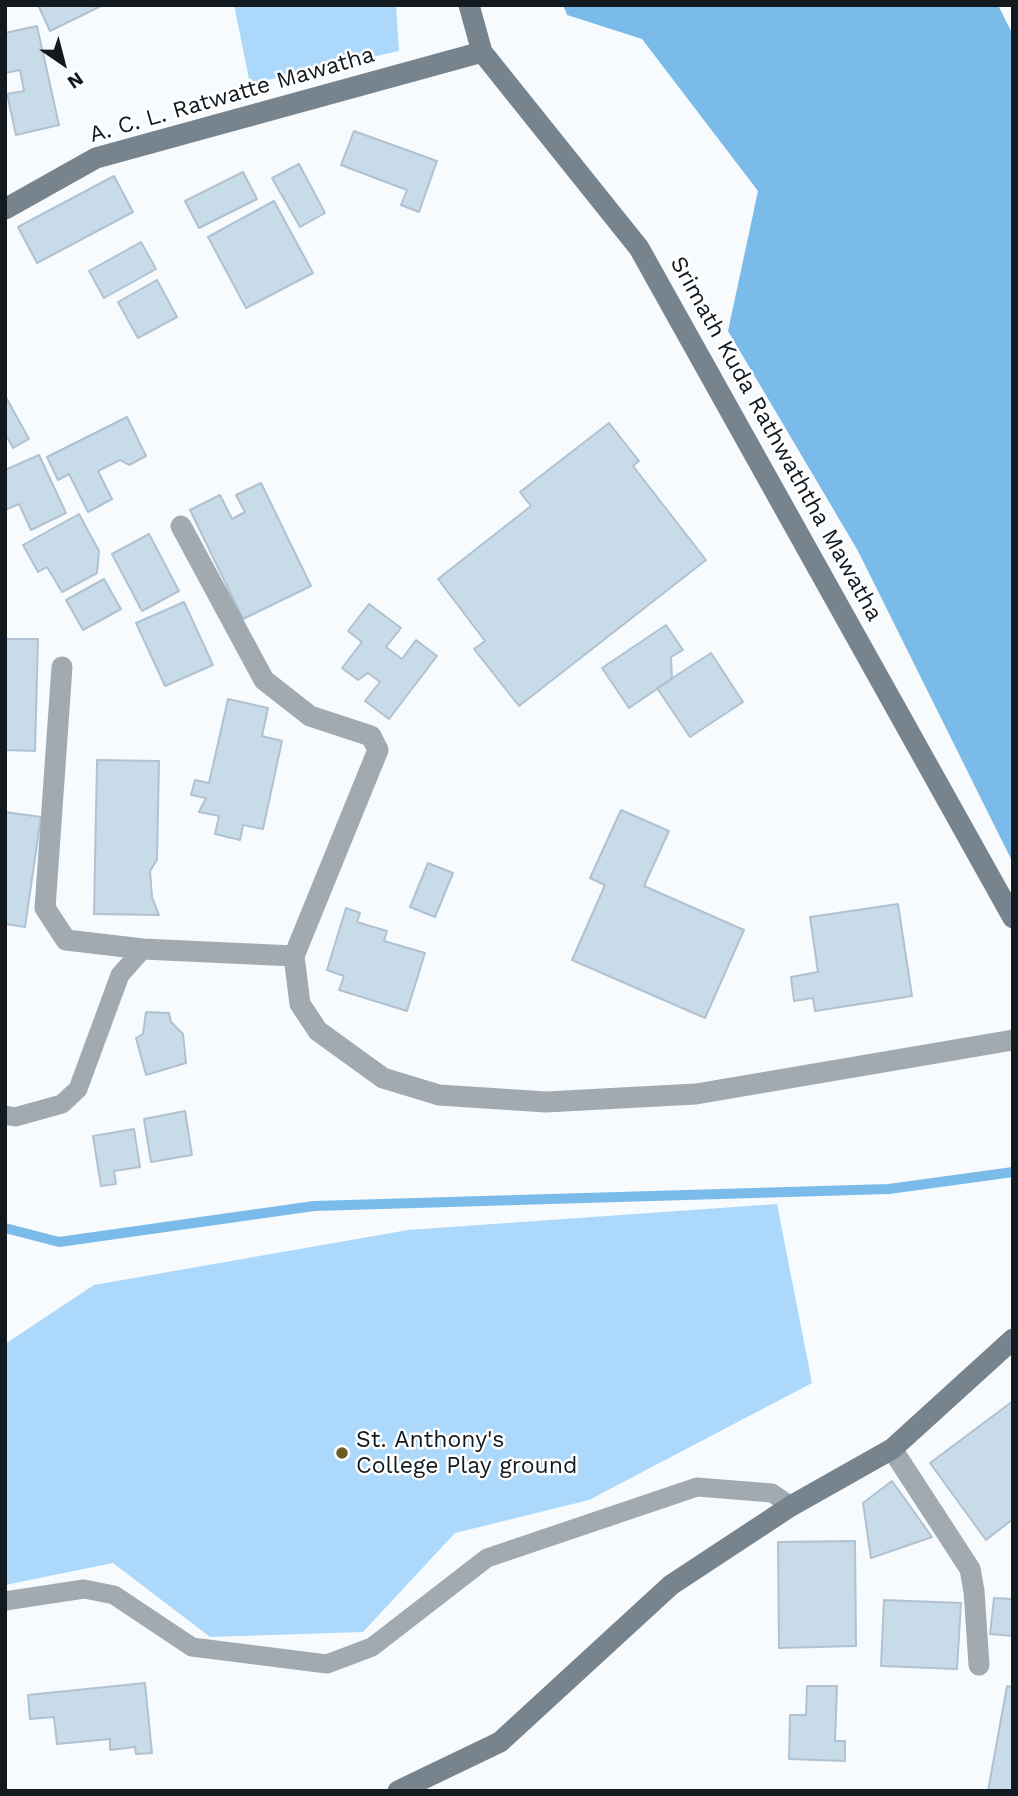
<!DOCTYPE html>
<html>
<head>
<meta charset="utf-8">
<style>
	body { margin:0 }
	#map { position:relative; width:1018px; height:1796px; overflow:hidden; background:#f7fbfe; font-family:"Work Sans",sans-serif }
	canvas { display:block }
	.frame { position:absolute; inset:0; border:7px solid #131a1f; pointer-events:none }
	.north { position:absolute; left:28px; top:28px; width:70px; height:70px; -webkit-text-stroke:5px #fff; paint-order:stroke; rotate:145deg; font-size:19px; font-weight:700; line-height:28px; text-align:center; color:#131a1f }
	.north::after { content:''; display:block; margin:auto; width:24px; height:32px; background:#131a1f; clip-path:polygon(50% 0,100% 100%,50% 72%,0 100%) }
</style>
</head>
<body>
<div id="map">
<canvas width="1018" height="1796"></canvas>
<div class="frame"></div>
<div class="north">N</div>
</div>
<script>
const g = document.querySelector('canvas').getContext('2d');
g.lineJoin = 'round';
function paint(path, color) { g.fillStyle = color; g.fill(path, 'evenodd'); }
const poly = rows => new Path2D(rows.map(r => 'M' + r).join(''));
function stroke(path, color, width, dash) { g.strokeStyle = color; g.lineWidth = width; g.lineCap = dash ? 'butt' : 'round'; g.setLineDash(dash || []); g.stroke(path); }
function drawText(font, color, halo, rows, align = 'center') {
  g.font = font + ' "Work Sans",sans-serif'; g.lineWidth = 5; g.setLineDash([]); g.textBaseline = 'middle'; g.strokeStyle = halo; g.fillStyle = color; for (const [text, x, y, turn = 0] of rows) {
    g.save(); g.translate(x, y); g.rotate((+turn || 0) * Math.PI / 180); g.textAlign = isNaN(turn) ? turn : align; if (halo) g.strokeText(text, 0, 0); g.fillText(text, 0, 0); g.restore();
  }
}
paint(poly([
	[234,5,396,5,399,51,250,84],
	[777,1204,812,1383,589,1500,455,1533,363,1632,210,1637,113,1563,5,1585,5,1344,94,1285,408,1230]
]), '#acd9fb');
paint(poly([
	[563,5,998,5,1013,35,1013,863,858,551,728,331,758,191,642,39,567,15]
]), '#7abbea');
stroke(poly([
	[5,1228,59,1242,314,1206,889,1189,1013,1172]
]), '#7abbea', 10);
const building = poly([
	[38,5,103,5,50,31,38,5],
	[37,26,59,125,16,135,7,94,24,91,20,70,5,73,5,33,37,26],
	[354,131,437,161,419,212,401,205,407,190,341,165,354,131],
	[299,164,325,213,300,227,272,178,299,164],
	[243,172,257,199,199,228,185,201,243,172],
	[114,176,133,212,37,263,18,227,114,176],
	[274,201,313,273,246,308,208,237,274,201],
	[141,242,156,269,104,298,89,271,141,242],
	[157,280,177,317,138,338,118,302,157,280],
	[7,399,29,439,13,448,5,433,5,400,7,399],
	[127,417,146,456,129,465,120,460,98,471,112,499,88,512,69,474,58,480,47,457,127,417],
	[609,423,639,461,633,466,706,560,519,706,474,649,485,641,438,579,531,506,520,492,609,423],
	[39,455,66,513,31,530,19,504,5,510,5,470,39,455],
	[261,483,311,586,243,619,190,510,220,495,232,519,245,512,236,495,261,483],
	[79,514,99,551,97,573,62,592,47,567,38,572,23,545,79,514],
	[149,534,179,591,142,611,112,554,149,534],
	[104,579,121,609,83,630,66,600,104,579],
	[184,602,213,665,165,686,136,623,184,602],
	[369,604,401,628,386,647,402,659,416,640,437,656,389,719,365,701,380,682,368,673,358,680,342,668,362,642,348,631,369,604],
	[666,625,683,650,671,657,672,679,629,708,602,668,666,625],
	[5,639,38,639,35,751,5,750,5,639],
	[711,653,743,702,690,737,657,688,711,653],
	[228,699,268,708,262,736,282,741,263,829,243,825,240,840,215,834,219,816,199,812,206,798,191,795,195,780,209,783,228,699],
	[97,760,159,761,157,860,150,871,152,897,159,915,94,914,97,760],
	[621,810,669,831,644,886,744,930,705,1018,572,960,605,885,590,878,621,810],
	[5,812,41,817,25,927,5,924,5,812],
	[428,863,453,873,435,917,410,907,428,863],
	[898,904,912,996,815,1011,813,998,794,1001,791,977,818,972,810,917,898,904],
	[346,908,360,913,357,922,387,931,384,941,425,953,407,1011,339,990,344,976,327,970,346,908],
	[146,1012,169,1013,171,1022,183,1034,186,1063,146,1075,136,1038,143,1034,146,1012],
	[185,1111,192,1155,151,1162,144,1119,185,1111],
	[134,1129,140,1167,114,1171,116,1184,101,1186,93,1136,134,1129],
	[1013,1401,1013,1519,986,1540,930,1463,1013,1401],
	[892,1481,932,1537,871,1558,863,1503,892,1481],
	[855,1541,856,1646,779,1648,778,1542,855,1541],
	[994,1598,1013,1599,1013,1636,990,1634,994,1598],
	[884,1600,961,1603,957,1669,881,1666,884,1600],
	[145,1683,152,1753,136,1754,135,1747,110,1750,110,1739,57,1744,54,1717,30,1719,28,1695,145,1683],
	[807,1686,837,1686,835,1741,845,1741,845,1761,789,1759,790,1715,806,1715,807,1686],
	[1007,1686,1013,1687,1013,1791,988,1791,1007,1686]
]);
paint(building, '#c8dbe9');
stroke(building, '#b0c2d1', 2);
stroke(poly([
	[5,1115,15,1117,62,1104,78,1089,120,975,143,949],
	[5,1601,84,1589,114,1595,192,1647,327,1664,372,1647,487,1558,697,1487,772,1493,791,1506]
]), '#a2aab1', 19);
stroke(poly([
	[181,526,264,680,310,716,371,736,378,750,294,956,300,1004,318,1031,383,1078,439,1095,546,1102,696,1094,1013,1040],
	[62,667,45,908,66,940,143,949,294,956],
	[892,1449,970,1569,974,1591,979,1665]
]), '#a2aab1', 21);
stroke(poly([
	[469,5,482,52,639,248,1013,918],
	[5,209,96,158,482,52],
	[398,1791,500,1742,671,1585,791,1506,892,1449,1013,1339]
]), '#78848d', 21);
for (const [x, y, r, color] of [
	[342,1453,7,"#6c5c29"]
]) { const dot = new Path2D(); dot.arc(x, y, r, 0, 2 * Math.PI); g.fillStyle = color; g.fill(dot); stroke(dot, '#fff', 2.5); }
drawText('23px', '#131a1f', '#fff', [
	["A. C. L. Ratwatte Mawatha",232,95,-16],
	["Srimath Kuda Rathwaththa Mawatha",776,439,61]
]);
drawText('23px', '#131a1f', '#fff', [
	["St. Anthony's",356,1440],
	["College Play ground",356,1466]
], 'left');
</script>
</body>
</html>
